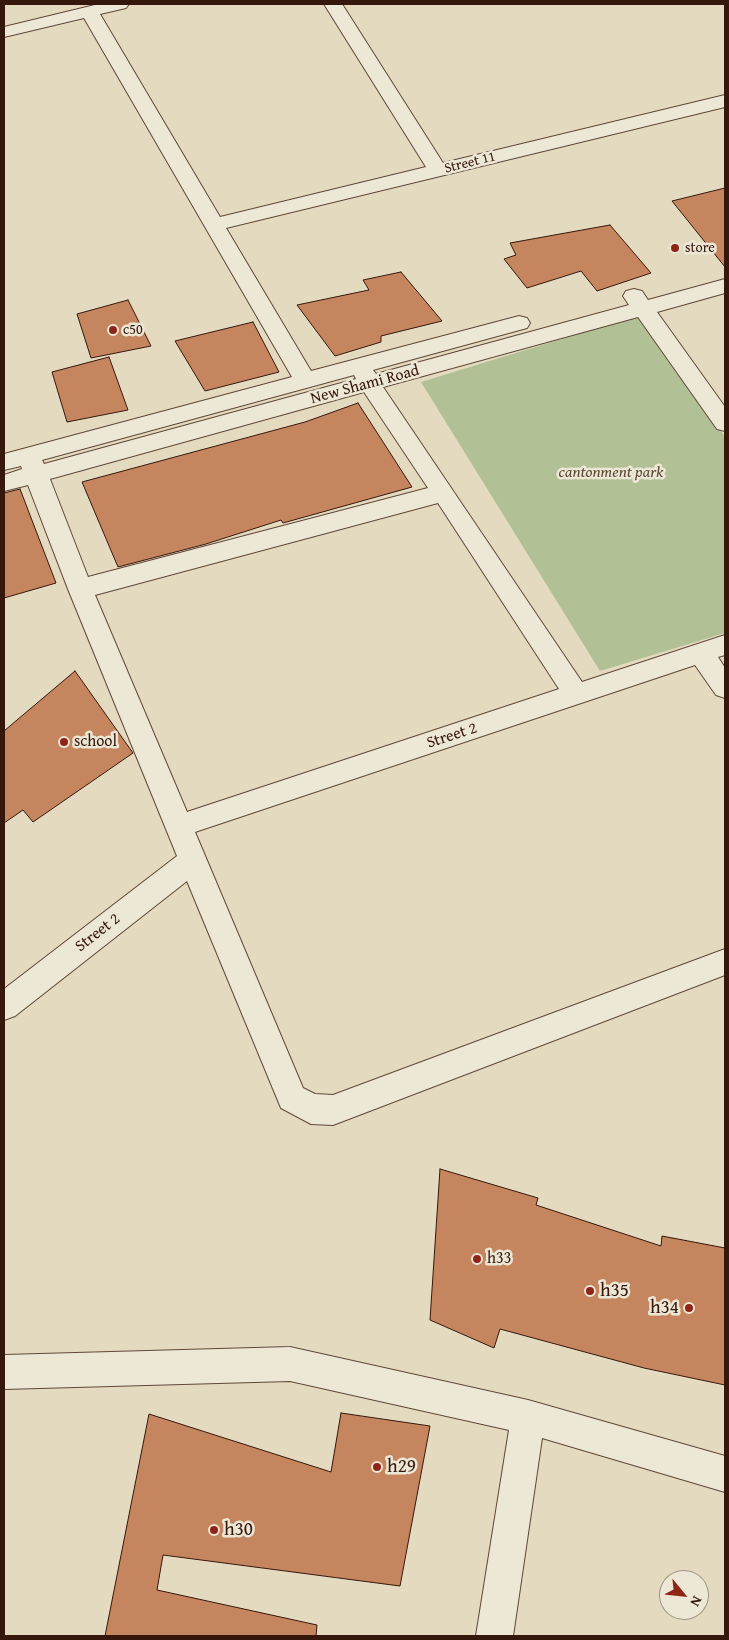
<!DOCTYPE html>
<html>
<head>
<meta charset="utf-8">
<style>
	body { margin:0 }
	#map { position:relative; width:729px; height:1640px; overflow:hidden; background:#e3dac0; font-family:"Gentium Book Plus",serif }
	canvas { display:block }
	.frame { position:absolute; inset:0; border:5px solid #35170b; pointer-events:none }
	.north { position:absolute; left:659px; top:1570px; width:50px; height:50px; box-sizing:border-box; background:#ede7d6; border:1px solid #a39485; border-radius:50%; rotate:118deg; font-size:14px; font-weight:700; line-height:20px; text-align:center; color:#35170b }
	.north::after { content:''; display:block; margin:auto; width:18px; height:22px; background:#8f2418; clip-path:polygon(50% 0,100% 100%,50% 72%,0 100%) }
</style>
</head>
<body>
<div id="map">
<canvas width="729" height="1640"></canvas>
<div class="frame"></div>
<div class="north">N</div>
</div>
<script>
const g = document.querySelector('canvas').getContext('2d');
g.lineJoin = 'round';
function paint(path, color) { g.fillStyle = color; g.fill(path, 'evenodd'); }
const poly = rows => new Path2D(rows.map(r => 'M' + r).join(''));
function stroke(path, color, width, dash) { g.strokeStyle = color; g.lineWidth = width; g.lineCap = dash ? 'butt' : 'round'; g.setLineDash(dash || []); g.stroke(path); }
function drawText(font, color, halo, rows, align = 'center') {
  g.font = font + ' "Gentium Book Plus",serif'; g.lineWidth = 5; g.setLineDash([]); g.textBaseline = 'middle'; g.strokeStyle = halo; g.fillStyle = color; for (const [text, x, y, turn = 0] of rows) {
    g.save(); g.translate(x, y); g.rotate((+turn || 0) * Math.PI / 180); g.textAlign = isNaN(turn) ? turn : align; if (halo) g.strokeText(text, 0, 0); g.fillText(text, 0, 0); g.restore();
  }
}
paint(poly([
	[640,315,725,437,725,633,600,671,421,382]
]), '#b1c095');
const building = poly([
	[725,188,725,267,672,201,725,188],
	[610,225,651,273,597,291,581,271,527,288,504,259,516,255,510,243,610,225],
	[401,272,442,321,381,336,381,342,335,356,297,305,369,290,363,280,401,272],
	[128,300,151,346,91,358,77,314,128,300],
	[253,322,279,372,205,391,175,341,253,322],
	[109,357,128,410,67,422,52,372,109,357],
	[358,403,412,487,283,523,281,520,206,544,118,567,82,482,305,422,358,403],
	[20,489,56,583,4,598,4,493,20,489],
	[75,671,133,753,33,822,23,810,4,823,4,731,75,671],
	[440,1169,538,1198,536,1205,661,1246,662,1236,725,1248,725,1385,644,1368,500,1329,494,1348,430,1320,440,1169],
	[341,1413,430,1426,400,1586,163,1555,157,1590,317,1625,316,1636,105,1636,149,1414,331,1472,341,1413]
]);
paint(building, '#c5865f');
stroke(building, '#35170b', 1);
const minor = poly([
	[99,4,129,4,126,8,100,14,220,217,426,167,324,4,342,4,443,163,725,95,725,107,226,228,311,371,519,316,527,318,530,323,527,328,373,370,376,374,629,305,623,296,626,291,634,289,642,291,648,300,725,279,725,293,657,312,725,407,725,431,717,429,638,317,383,387,582,682,725,635,725,655,718,657,725,668,725,698,716,695,695,665,195,832,303,1088,315,1094,333,1095,725,949,725,975,333,1125,311,1124,281,1108,187,881,15,1016,4,1020,4,989,177,856,68,589,28,485,4,491,4,475,22,469,21,466,4,470,4,454,292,377,84,18,4,37,4,27,99,4],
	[354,375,356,379,44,464,42,460,354,375],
	[364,392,428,488,88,577,50,479,364,392],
	[438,503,559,689,187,812,95,595,438,503],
	[290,1347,528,1400,725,1456,725,1492,542,1438,513,1636,476,1636,509,1430,290,1381,4,1389,4,1355,290,1347]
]);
stroke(minor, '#604838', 2);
paint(minor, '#ede7d6');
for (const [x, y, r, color] of [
	[675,248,5,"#8f2418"],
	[113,330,5,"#8f2418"],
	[64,742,5,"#8f2418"],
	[477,1259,5,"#8f2418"],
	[590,1291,5,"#8f2418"],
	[689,1308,5,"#8f2418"],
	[377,1467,5,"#8f2418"],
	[214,1530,5,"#8f2418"]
]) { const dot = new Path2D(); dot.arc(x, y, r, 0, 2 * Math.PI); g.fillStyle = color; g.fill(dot); stroke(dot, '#ede7d6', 2); }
drawText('14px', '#35170b', '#ede7d6', [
	["Street 11",470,163,-14]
]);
drawText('14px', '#35170b', '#ede7d6', [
	["store",685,248],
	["c50",123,330]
], 'left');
drawText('16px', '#35170b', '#ede7d6', [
	["New Shami Road",365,385,-15],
	["Street 2",452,736,-18],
	["Street 2",98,933,-38]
]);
drawText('italic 16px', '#5a4a34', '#ede7d6', [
	["cantonment park",611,473]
]);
drawText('16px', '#35170b', '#ede7d6', [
	["school",74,742],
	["h33",487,1259]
], 'left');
drawText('19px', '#35170b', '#ede7d6', [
	["h35",600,1291],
	["h34",679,1308,"right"],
	["h29",387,1467],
	["h30",224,1530]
], 'left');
</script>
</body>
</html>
